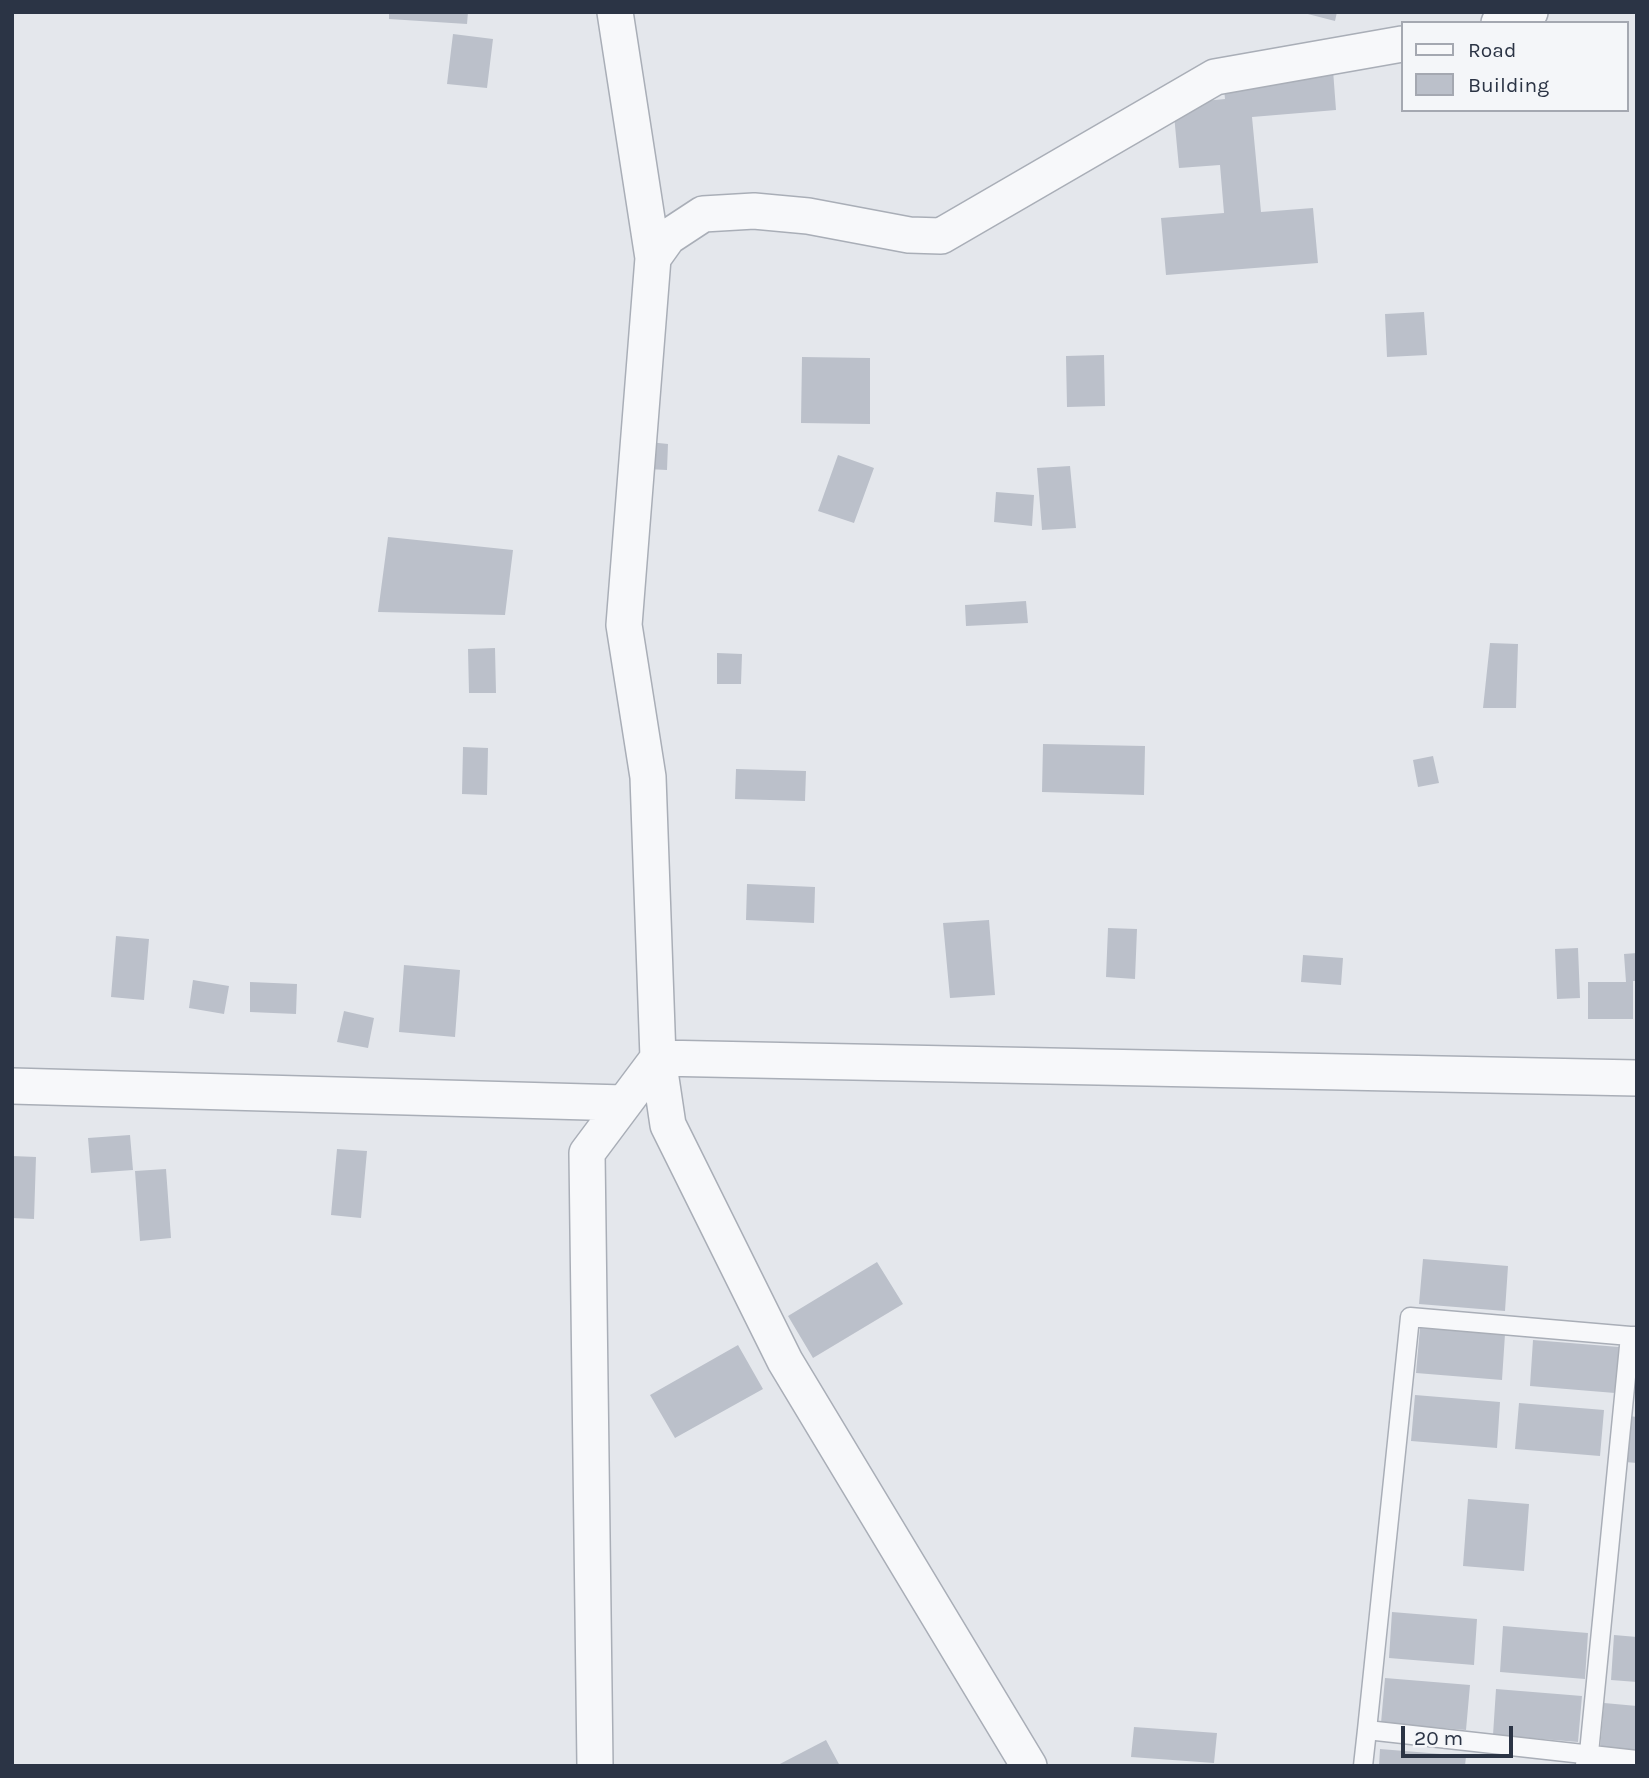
<!DOCTYPE html>
<html>
<head>
<meta charset="utf-8">
<style>
	body { margin:0 }
	#map { position:relative; width:1649px; height:1778px; overflow:hidden; background:#e4e7ec; font-family:Karla,sans-serif }
	canvas { display:block }
	.frame { position:absolute; inset:0; border:14px solid #2b3445; pointer-events:none }
	.legend { position:absolute; left:1401px; top:21px; width:228px; height:91px; box-sizing:border-box; background:#f4f6f9; border:2px solid #a4a8b1; margin:0; padding:9px 12px; list-style:none; font-size:21px; color:#2b3445 }
	.legend li { display:flex; align-items:center; gap:14px; height:35px }
	.legend b { width:35px; border:2px solid #a4a8b1 }
	.scale { position:absolute; left:1401px; top:1726px; width:112px; height:32px; box-sizing:border-box; border:4px solid #2b3445; border-top:0; padding-left:9px; font-size:21px; line-height:24px; white-space:nowrap; color:#2b3445; -webkit-text-stroke:5px #f4f6f9; paint-order:stroke }
</style>
</head>
<body>
<div id="map">
<canvas width="1649" height="1778"></canvas>
<div class="frame"></div>
<ul class="legend">
<li><b style="height:9px;background:#f7f8fa"></b>Road</li>
<li><b style="height:19px;background:#bbc0ca"></b>Building</li>
</ul>
<div class="scale">20 m</div>
</div>
<script>
const g = document.querySelector('canvas').getContext('2d');
g.lineJoin = 'round';
function paint(path, color) { g.fillStyle = color; g.fill(path, 'evenodd'); }
const poly = rows => new Path2D(rows.map(r => 'M' + r).join(''));
function stroke(path, color, width, dash) { g.strokeStyle = color; g.lineWidth = width; g.lineCap = dash ? 'butt' : 'round'; g.setLineDash(dash || []); g.stroke(path); }
paint(poly([
	[389,12,468,12,467,24,389,19],
	[1300,12,1337,12,1335,21],
	[453,34,493,39,487,88,447,84],
	[1333,70,1336,110,1252,117,1261,212,1313,208,1318,263,1166,275,1161,218,1224,213,1220,165,1179,168,1173,104,1225,99,1223,79],
	[1424,312,1427,355,1387,357,1385,314],
	[1104,355,1105,406,1067,407,1066,356],
	[802,357,870,358,870,424,801,423],
	[649,442,668,444,667,470,647,469],
	[838,455,874,468,854,523,818,511],
	[1070,466,1076,528,1042,530,1037,468],
	[996,492,1034,495,1032,526,994,522],
	[388,537,513,550,505,615,378,612],
	[1026,601,1028,623,966,626,965,605],
	[1490,643,1518,644,1516,708,1483,708],
	[495,648,496,693,469,693,468,649],
	[717,653,742,654,741,684,717,684],
	[1043,744,1145,746,1144,795,1042,792],
	[463,747,488,748,487,795,462,794],
	[1433,756,1439,783,1418,787,1413,760],
	[736,769,806,771,805,801,735,799],
	[747,884,815,887,814,923,746,920],
	[989,920,995,995,950,998,943,923],
	[1108,928,1137,929,1135,979,1106,977],
	[116,936,149,939,144,1000,111,997],
	[1578,948,1580,998,1557,999,1555,949],
	[1637,953,1637,981,1633,981,1633,1019,1588,1019,1588,982,1626,982,1624,954],
	[1303,955,1343,958,1341,985,1301,982],
	[404,965,460,970,455,1037,399,1032],
	[193,980,229,986,224,1014,189,1008],
	[250,982,297,984,296,1014,250,1012],
	[344,1011,374,1018,368,1048,337,1042],
	[130,1135,133,1170,91,1173,88,1138],
	[337,1149,367,1151,361,1218,331,1215],
	[12,1156,36,1157,34,1219,12,1218],
	[166,1169,171,1238,140,1241,135,1171],
	[1423,1259,1508,1266,1505,1311,1419,1304],
	[877,1262,903,1304,813,1358,788,1316],
	[1420,1328,1505,1334,1502,1380,1416,1373],
	[1533,1340,1619,1347,1615,1393,1530,1386],
	[738,1345,763,1389,675,1438,650,1395],
	[1415,1395,1500,1402,1497,1448,1411,1441],
	[1519,1403,1604,1410,1600,1456,1515,1449],
	[1629,1416,1637,1417,1637,1463,1625,1462],
	[1468,1499,1529,1504,1524,1571,1463,1566],
	[1392,1612,1477,1619,1474,1665,1389,1658],
	[1503,1626,1588,1633,1585,1679,1500,1672],
	[1614,1635,1637,1637,1637,1682,1611,1680],
	[1385,1678,1470,1685,1466,1730,1381,1723],
	[1496,1689,1582,1696,1578,1742,1493,1735],
	[1604,1703,1637,1706,1637,1752,1600,1749],
	[1134,1727,1217,1733,1214,1763,1131,1757],
	[826,1740,840,1766,776,1766],
	[1380,1749,1466,1756,1465,1766,1379,1766]
]), '#bbc0ca');
const lane = poly([
	[1630,1336,1410,1317,1367,1730,1637,1760],
	[1585,1764,1588,1763,1630,1336,1637,1336],
	[1363,1766,1367,1730]
]);
const street = poly([
	[615,12,653,258,624,625,648,777,658,1058,668,1125,785,1361,1029,1766],
	[1499,23,1530,12],
	[653,258,668,237,703,214,754,211,808,216,909,235,941,236,1215,77,1402,44],
	[12,1086,624,1103],
	[595,1766,587,1153,658,1058,1637,1078]
]);
stroke(lane, '#a9aeb7', 21);
stroke(street, '#a9aeb7', 38);
stroke(lane, '#f7f8fa', 18);
stroke(street, '#f7f8fa', 35);
</script>
</body>
</html>
